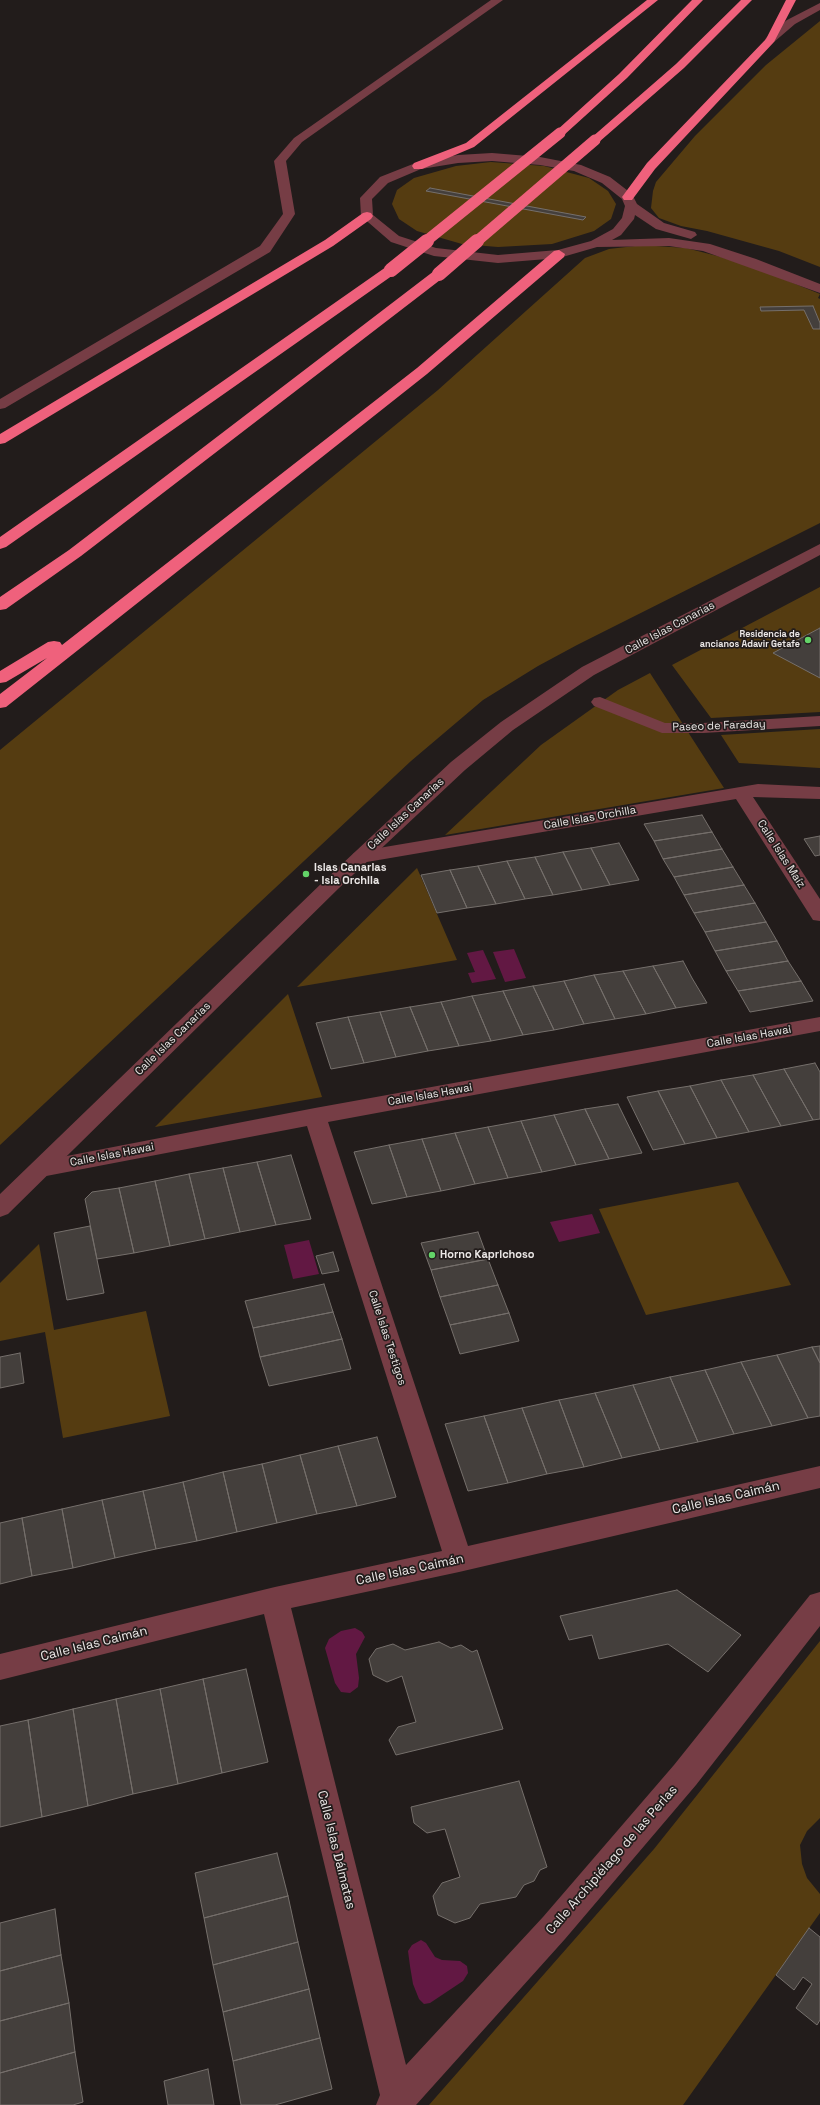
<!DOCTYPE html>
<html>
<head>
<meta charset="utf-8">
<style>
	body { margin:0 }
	canvas { display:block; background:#221c1b }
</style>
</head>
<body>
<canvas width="820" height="2105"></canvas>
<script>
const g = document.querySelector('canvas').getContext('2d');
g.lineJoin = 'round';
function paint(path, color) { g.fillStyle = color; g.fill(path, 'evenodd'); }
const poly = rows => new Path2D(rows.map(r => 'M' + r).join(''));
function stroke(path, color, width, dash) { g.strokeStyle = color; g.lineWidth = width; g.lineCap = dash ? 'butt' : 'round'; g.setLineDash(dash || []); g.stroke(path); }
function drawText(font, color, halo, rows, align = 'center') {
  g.font = font + ' "Space Grotesk",sans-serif'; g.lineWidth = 3.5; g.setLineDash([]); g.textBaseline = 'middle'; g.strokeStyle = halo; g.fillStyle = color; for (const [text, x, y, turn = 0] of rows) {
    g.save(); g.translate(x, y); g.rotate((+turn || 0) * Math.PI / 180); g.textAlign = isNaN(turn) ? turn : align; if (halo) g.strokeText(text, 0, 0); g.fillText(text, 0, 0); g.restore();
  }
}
paint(poly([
	[820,21,820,267,779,251,707,231,681,226,659,218,651,208,653,191,656,182,695,136,766,65],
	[491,162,544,166,589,178,608,191,616,204,611,219,594,231,552,244,498,247,462,244,417,231,399,219,392,204,397,190,414,178,456,166],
	[635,246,656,246,686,248,721,257,766,272,820,294,818,298,820,299,820,523,577,645,538,666,483,700,411,761,0,1145,0,750,438,390,585,258,609,249],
	[820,587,820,712,711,718,672,665],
	[650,673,724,788,445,835,541,745,618,690],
	[820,729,820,768,739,763,721,735],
	[417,868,457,960,297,987],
	[288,994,322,1097,155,1127],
	[738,1182,791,1285,646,1315,599,1209],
	[39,1244,54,1330,146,1311,170,1416,63,1438,45,1332,0,1341,0,1283],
	[820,1641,820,1818,807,1831,800,1845,802,1864,807,1878,820,1894,820,1913,683,2105,429,2105,654,1849]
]), '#553c11');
paint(poly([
	[514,949,526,978,505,982,493,952],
	[483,950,496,979,472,983,468,973,475,972,467,953],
	[592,1214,600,1233,559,1242,550,1222],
	[309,1240,319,1274,293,1279,284,1245],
	[355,1628,362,1632,365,1637,356,1654,359,1678,358,1687,350,1693,341,1692,335,1683,325,1648,329,1639,341,1631],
	[421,1940,426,1943,435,1957,442,1960,460,1961,467,1966,468,1973,463,1981,430,2003,424,2004,419,1999,413,1984,410,1966,408,1951,412,1945]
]), '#621843');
const building = poly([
	[430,188,586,217,583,220,426,191,430,188],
	[813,306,820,323,820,329,813,329,804,310,761,311,760,307,813,306],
	[820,628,820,678,773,653,820,628],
	[702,815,712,832,654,841,644,824,702,815],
	[712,832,722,849,663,859,654,841,712,832],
	[820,836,820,855,815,856,804,839,820,836],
	[619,843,639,880,610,885,591,848,619,843],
	[591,848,610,885,582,890,563,852,591,848],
	[722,849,733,867,674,877,663,859,722,849],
	[563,852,582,890,553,895,535,857,563,852],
	[535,857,553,895,525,899,507,861,535,857],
	[507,861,525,899,496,904,478,866,507,861],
	[478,866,496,904,467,908,450,870,478,866],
	[733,867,744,885,684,895,674,877,733,867],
	[450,870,467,908,437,913,421,875,450,870],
	[744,885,755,903,694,913,684,895,744,885],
	[755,903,766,922,705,932,694,913,755,903],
	[766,922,777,941,715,951,705,932,766,922],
	[777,941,788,961,726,971,715,951,777,941],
	[683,961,692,978,707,1003,676,1008,653,966,683,961],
	[788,961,801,981,738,991,726,971,788,961],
	[653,966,676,1008,646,1014,623,971,653,966],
	[623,971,646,1014,615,1019,594,975,623,971],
	[594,975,615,1019,584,1024,564,981,594,975],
	[564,981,584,1024,554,1030,533,986,564,981],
	[801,981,813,1001,750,1012,738,991,801,981],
	[533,986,554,1030,523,1035,503,991,533,986],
	[503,991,523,1035,491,1041,472,996,503,991],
	[472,996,491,1041,459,1046,441,1002,472,996],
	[441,1002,459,1046,428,1051,410,1007,441,1002],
	[410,1007,428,1051,396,1057,380,1012,410,1007],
	[380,1012,396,1057,364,1063,348,1017,380,1012],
	[348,1017,364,1063,331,1069,316,1023,348,1017],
	[815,1063,820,1072,820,1119,813,1120,784,1069,815,1063],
	[784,1069,813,1120,781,1126,753,1075,784,1069],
	[753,1075,781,1126,749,1132,721,1080,753,1075],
	[721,1080,749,1132,717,1138,690,1086,721,1080],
	[690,1086,717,1138,685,1144,658,1091,690,1086],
	[658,1091,685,1144,653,1150,627,1097,658,1091],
	[618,1104,642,1153,609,1159,585,1109,618,1104],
	[585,1109,609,1159,576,1165,554,1115,585,1109],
	[554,1115,576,1165,542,1172,521,1121,554,1115],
	[521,1121,542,1172,508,1178,488,1127,521,1121],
	[488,1127,508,1178,475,1184,455,1133,488,1127],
	[455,1133,475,1184,441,1191,422,1139,455,1133],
	[422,1139,441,1191,407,1197,389,1145,422,1139],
	[389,1145,407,1197,372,1204,354,1152,389,1145],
	[291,1155,311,1219,276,1225,257,1162,291,1155],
	[257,1162,276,1225,240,1232,223,1168,257,1162],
	[223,1168,240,1232,205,1239,189,1174,223,1168],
	[189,1174,205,1239,170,1246,155,1181,189,1174],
	[155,1181,170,1246,134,1253,119,1188,155,1181],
	[119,1188,134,1253,97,1259,85,1199,92,1192,119,1188],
	[90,1226,104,1293,67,1300,54,1233,90,1226],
	[478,1232,488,1259,431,1270,421,1243,478,1232],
	[333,1252,339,1271,322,1274,316,1256,333,1252],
	[488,1259,498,1285,440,1297,431,1270,488,1259],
	[324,1284,333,1312,253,1328,245,1301,324,1284],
	[498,1285,509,1313,450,1325,440,1297,498,1285],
	[333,1312,342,1339,260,1357,253,1328,333,1312],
	[509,1313,519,1341,460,1354,450,1325,509,1313],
	[342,1339,351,1369,269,1386,260,1357,342,1339],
	[820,1346,820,1363,812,1347,820,1346],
	[812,1347,820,1363,820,1416,808,1418,777,1355,812,1347],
	[20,1353,24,1383,0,1388,0,1357,20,1353],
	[777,1355,808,1418,772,1426,741,1362,777,1355],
	[741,1362,772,1426,734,1434,705,1370,741,1362],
	[705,1370,734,1434,698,1442,670,1377,705,1370],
	[670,1377,698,1442,660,1450,633,1385,670,1377],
	[633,1385,660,1450,622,1458,595,1393,633,1385],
	[595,1393,622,1458,584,1467,559,1400,595,1393],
	[559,1400,584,1467,547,1474,522,1408,559,1400],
	[522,1408,547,1474,508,1483,484,1416,522,1408],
	[484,1416,508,1483,468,1491,445,1424,484,1416],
	[377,1437,396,1497,357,1506,338,1446,377,1437],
	[338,1446,357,1506,317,1514,300,1455,338,1446],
	[300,1455,317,1514,277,1523,262,1464,300,1455],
	[262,1464,277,1523,237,1532,223,1472,262,1464],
	[223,1472,237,1532,197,1541,183,1482,223,1472],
	[183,1482,197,1541,156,1549,143,1491,183,1482],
	[143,1491,156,1549,115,1558,102,1500,143,1491],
	[102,1500,115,1558,73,1568,62,1509,102,1500],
	[62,1509,73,1568,32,1576,22,1518,62,1509],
	[22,1518,32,1576,0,1584,0,1523,22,1518],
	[677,1590,741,1635,708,1672,668,1644,599,1659,592,1635,569,1640,560,1616,677,1590],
	[439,1642,451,1648,461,1645,472,1652,477,1650,503,1729,396,1755,389,1740,398,1727,416,1722,402,1676,387,1682,373,1675,369,1659,376,1649,393,1644,405,1650,439,1642],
	[246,1669,268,1762,222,1773,203,1679,246,1669],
	[203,1679,222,1773,178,1784,160,1689,203,1679],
	[160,1689,178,1784,133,1794,116,1699,160,1689],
	[116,1699,133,1794,88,1806,73,1709,116,1699],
	[73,1709,88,1806,42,1817,28,1720,73,1709],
	[28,1720,42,1817,0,1827,0,1726,28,1720],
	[519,1781,547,1867,540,1870,534,1881,524,1885,516,1897,480,1904,470,1918,455,1923,438,1915,433,1896,442,1883,460,1877,445,1829,427,1833,414,1823,411,1807,519,1781],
	[277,1853,288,1896,204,1918,195,1873,277,1853],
	[288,1896,298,1942,213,1965,204,1918,288,1896],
	[55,1909,61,1955,0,1971,0,1923,55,1909],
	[809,1928,820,1937,820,2020,817,2025,796,2008,812,1984,803,1977,794,1990,776,1975,809,1928],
	[298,1942,309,1989,223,2012,213,1965,298,1942],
	[61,1955,69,2003,0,2021,0,1971,61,1955],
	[309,1989,320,2038,233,2061,223,2012,309,1989],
	[69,2003,75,2052,0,2073,0,2021,69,2003],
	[320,2038,332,2089,275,2105,241,2105,233,2061,320,2038],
	[75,2052,83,2102,73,2105,0,2105,0,2073,75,2052],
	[208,2069,214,2105,168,2105,164,2081,208,2069]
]);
paint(building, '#443f3c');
stroke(building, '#756f6b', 1);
paint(poly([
	[600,697,665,723,703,723,820,716,820,726,703,733,662,733,594,706,591,702,594,698,600,697]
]), '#763d45');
paint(poly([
	[491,0,503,0,302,142,286,161,295,214,270,252,5,408,0,409,0,399,260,246,283,214,274,161,294,138,491,0],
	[820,3,820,10,795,24,774,42,766,42,765,40,766,38,787,20,820,3],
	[758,784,820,787,820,799,753,797,820,899,820,921,813,920,736,799,361,863,354,861,351,857,354,853,361,851,758,784],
	[820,1017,820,1031,328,1122,468,1546,820,1466,820,1488,459,1572,291,1608,406,2065,543,1917,674,1765,810,1595,820,1592,820,1626,696,1785,565,1939,416,2105,376,2105,380,2095,264,1614,0,1680,0,1654,275,1587,442,1551,307,1126,41,1177,33,1175,29,1169,33,1163,41,1161,315,1108,820,1017]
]), '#763d45');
paint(poly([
	[492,153,540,157,581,165,610,177,632,194,637,204,664,223,695,232,697,235,691,239,656,229,635,215,634,219,621,235,612,240,669,238,710,244,756,259,820,284,820,293,703,251,669,246,597,247,559,258,498,263,434,256,391,242,361,216,360,198,380,177,418,162,458,155,492,153],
	[492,161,540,165,574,171,602,183,622,199,625,206,622,218,613,229,591,241,558,250,498,255,436,248,399,236,373,215,372,199,388,183,421,169,458,163,492,161],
	[820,544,820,555,594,675,513,730,465,770,339,888,8,1214,0,1217,0,1194,325,880,451,762,501,722,582,667,820,544]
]), '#763d45');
paint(poly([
	[647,0,658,0,474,147,422,169,414,169,412,166,414,163,466,143,647,0],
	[692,0,703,0,627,78,564,135,556,135,554,133,556,131,619,74,692,0],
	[741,0,752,0,684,68,599,142,591,142,589,140,591,138,676,64,741,0],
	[786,0,796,0,774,42,655,169,632,200,624,200,622,197,647,163,766,39,786,0],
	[367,212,371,213,373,216,371,219,333,246,5,443,0,444,0,434,325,240,363,213,367,212],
	[559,250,565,254,564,257,427,374,6,707,0,708,0,694,47,658,6,682,0,683,0,671,48,642,54,641,60,642,62,645,417,368,554,251,559,250],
	[391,266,398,270,396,273,6,547,0,549,0,537,386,267,391,266],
	[439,270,444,271,446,274,444,277,81,556,6,609,0,610,0,597,69,550,434,271,439,270]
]), '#ef617c');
stroke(poly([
	[425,242,560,133],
	[476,242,595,140]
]), '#ef617c', 11);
stroke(poly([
	[391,270,427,241],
	[439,274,477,241]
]), '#ef617c', 14);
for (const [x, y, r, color] of [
	[808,640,4,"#63d468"],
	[306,874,4,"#63d468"],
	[432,1255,4,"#63d468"]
]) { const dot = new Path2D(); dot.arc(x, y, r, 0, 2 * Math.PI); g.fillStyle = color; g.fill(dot); stroke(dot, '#221c1b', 1.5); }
drawText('bold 9px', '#ebe7e6', '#221c1b', [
	["Residencia de",800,635],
	["ancianos Adavir Getafe",800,645]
], 'right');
drawText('11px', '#ebe7e6', '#221c1b', [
	["Calle Islas Canarias",670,628,-28],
	["Paseo de Faraday",719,726,-2],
	["Calle Islas Canarias",406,814,-43],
	["Calle Islas Orchilla",590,818,-10],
	["Calle Islas Maíz",781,854,57],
	["Calle Islas Hawai",749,1037,-10],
	["Calle Islas Canarias",173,1039,-44],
	["Calle Islas Hawai",430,1095,-10],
	["Calle Islas Hawai",112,1155,-11],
	["Calle Islas Testigos",387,1338,72]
]);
drawText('bold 11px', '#ebe7e6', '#221c1b', [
	["Islas Canarias",314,868],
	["- Isla Orchila",314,881],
	["Horno Kaprichoso",440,1255]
], 'left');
drawText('13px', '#ebe7e6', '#221c1b', [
	["Calle Islas Caimán",726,1498,-13],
	["Calle Islas Caimán",410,1570,-12],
	["Calle Islas Caimán",94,1644,-14],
	["Calle Islas Dálmatas",336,1850,76],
	["Calle Archipiélago de las Perlas",612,1860,-49]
]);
</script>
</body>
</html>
